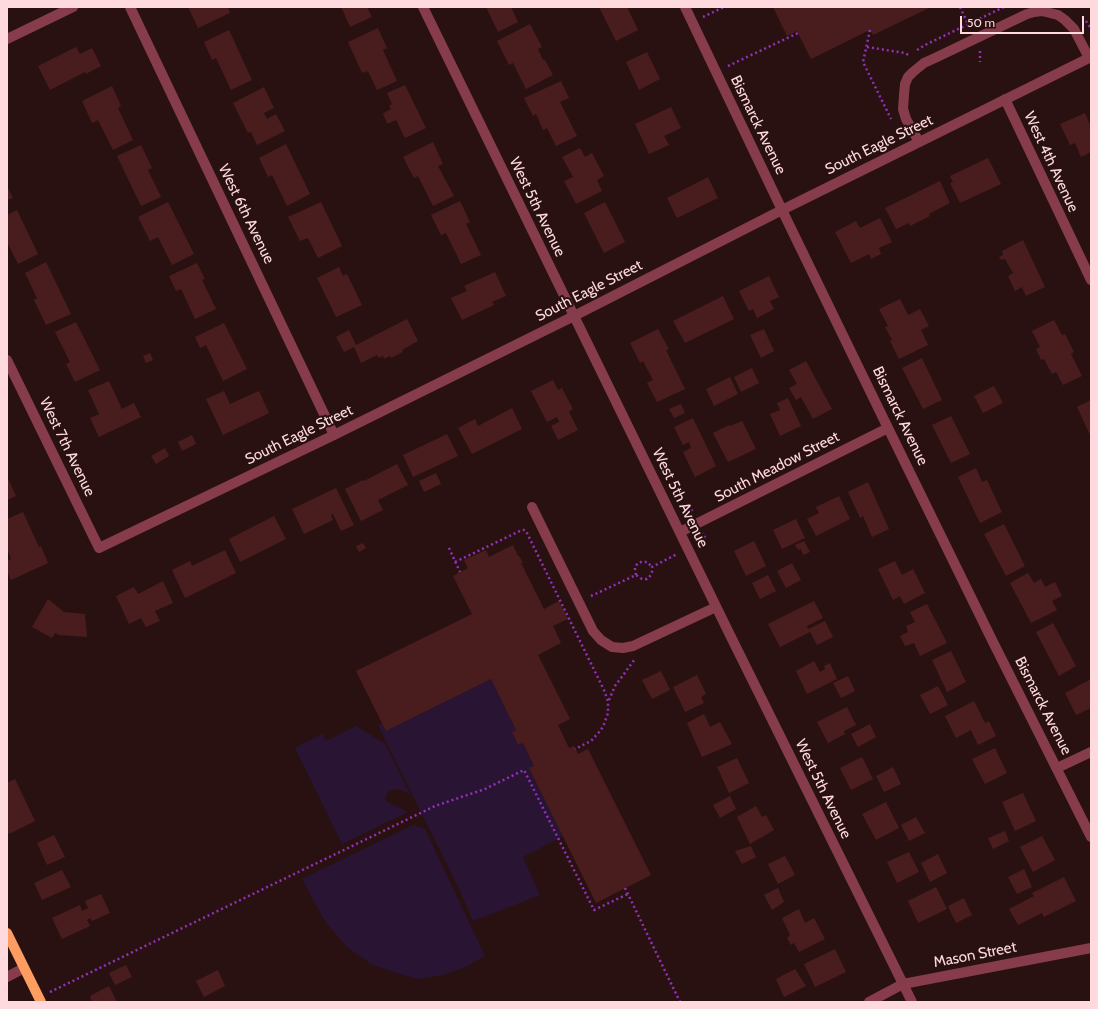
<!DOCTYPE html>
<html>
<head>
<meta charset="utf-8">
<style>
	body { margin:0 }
	#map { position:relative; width:1098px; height:1009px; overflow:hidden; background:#291112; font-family:Cabin,sans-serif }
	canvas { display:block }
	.frame { position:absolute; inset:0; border:8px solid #fed9dd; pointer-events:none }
	.scale { position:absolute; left:960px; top:16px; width:124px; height:18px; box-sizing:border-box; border:2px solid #fed9dd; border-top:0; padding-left:5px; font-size:12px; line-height:14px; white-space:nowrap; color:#fed9dd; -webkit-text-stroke:3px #291112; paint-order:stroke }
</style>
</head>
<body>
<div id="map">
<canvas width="1098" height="1009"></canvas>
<div class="frame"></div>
<div class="scale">50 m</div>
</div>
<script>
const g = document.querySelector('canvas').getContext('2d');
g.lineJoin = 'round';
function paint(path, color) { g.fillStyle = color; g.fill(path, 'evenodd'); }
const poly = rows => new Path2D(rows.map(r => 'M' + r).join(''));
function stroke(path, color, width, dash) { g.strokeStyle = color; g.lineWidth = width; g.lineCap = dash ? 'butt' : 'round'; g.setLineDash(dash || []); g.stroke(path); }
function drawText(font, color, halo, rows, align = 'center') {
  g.font = font + ' Cabin,sans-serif'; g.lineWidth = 4; g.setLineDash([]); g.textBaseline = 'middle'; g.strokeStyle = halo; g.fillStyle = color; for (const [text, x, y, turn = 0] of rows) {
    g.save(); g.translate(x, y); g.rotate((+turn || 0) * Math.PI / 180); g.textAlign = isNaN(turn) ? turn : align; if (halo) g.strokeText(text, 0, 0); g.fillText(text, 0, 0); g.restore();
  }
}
paint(poly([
	[491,679,516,730,512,732,518,745,523,743,534,766,529,768,563,836,523,857,540,895,473,921,458,887,378,725,382,723,386,731],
	[356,726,385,744,410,794,398,789,392,790,387,793,385,799,387,802,408,812,342,844,295,748,322,734,326,741],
	[413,825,425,829,485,956,463,968,443,975,418,979,397,973,371,964,347,947,326,923,302,879]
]), '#2a1433');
paint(poly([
	[188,7,228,7,230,13,198,28],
	[341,7,367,7,372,17,350,27],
	[486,7,511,7,518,22,498,32],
	[599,7,627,7,638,30,616,41],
	[773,7,931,7,873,35,870,30,811,59,797,31,787,36],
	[530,24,542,47,538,49,543,60,545,60,553,75,526,89,513,63,509,65,497,41],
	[378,28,387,48,383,50,397,81,377,90,368,71,362,73,348,42],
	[229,30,252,80,231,90,216,58,212,60,204,42],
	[76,47,80,54,92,48,101,66,86,74,85,72,50,90,38,66],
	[647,52,660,79,639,90,626,62],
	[561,81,569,98,560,102,577,136,556,146,547,128,543,130,536,114,533,116,524,98],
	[405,85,426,128,405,138,396,120,389,123,387,123,383,114,384,113,391,109,389,106,392,104,387,93],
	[112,86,121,106,118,108,133,140,113,150,98,120,92,123,82,101],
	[264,87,274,108,264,113,267,119,276,114,285,131,257,145,251,132,248,133,233,103],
	[671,107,681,128,664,136,669,145,649,154,635,124],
	[1085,113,1091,127,1091,152,1081,157,1075,143,1070,145,1060,124],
	[433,142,443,164,438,166,454,196,433,206,418,176,414,178,403,157],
	[286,144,310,194,287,206,272,175,268,177,259,158],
	[141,145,152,168,148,170,161,197,141,206,117,156],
	[580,148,585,157,592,153,604,176,597,180,602,191,576,204,564,181,573,177,562,157],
	[988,158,1001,184,960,203,950,183,953,182,950,176],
	[708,177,718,198,677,218,667,198],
	[940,181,950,203,929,214,930,216,910,226,909,223,896,229,885,208],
	[7,186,13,198,7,200],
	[460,201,470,222,466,224,481,255,461,264,446,233,441,235,431,215],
	[168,202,194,254,172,265,158,237,150,241,138,217],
	[321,202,342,246,318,258,308,238,300,241,288,217],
	[605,202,625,242,604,253,584,213],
	[17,210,38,254,18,264,7,242,7,215],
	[880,218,892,242,879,248,881,254,871,259,869,254,851,263,835,232,856,221,860,228],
	[1023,240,1045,287,1026,296,1022,287,1015,291,1008,276,1013,273,1005,259,1001,260,999,257,1003,255,1002,251],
	[46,262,71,314,46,325,34,300,37,298,25,273],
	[197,263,205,279,202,280,216,309,195,319,181,289,176,291,169,276],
	[339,267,343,276,347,274,362,305,336,317,317,278],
	[495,272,506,296,492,302,494,305,462,320,451,298,467,291,464,286],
	[769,276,779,297,770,301,774,309,757,318,753,309,749,311,739,291],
	[723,296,734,319,685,343,673,321],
	[900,299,908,315,920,309,929,326,921,330,928,345,899,359,890,341,892,340,885,327,888,326,879,309],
	[407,319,418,341,402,350,403,352,391,358,390,356,384,359,383,356,379,358,377,355,361,363,354,347,344,352,336,337,349,330,356,345],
	[1054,320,1062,335,1065,334,1074,352,1071,354,1082,376,1063,385,1056,372,1052,374,1044,359,1041,360,1036,349,1040,347,1032,331],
	[76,322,100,370,75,382,66,364,70,362,55,332],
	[224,323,247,369,223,381,206,345,200,348,195,337],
	[658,329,669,349,666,350,685,389,657,402,647,383,653,380,643,361,640,363,630,343],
	[764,329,774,351,761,358,750,335],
	[150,353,153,360,146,363,143,356],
	[922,358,942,400,923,409,902,368],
	[806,361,832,409,813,419,801,397,796,400,789,388,797,384,789,370],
	[752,368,759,383,741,392,734,377],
	[730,377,738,394,714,406,706,389],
	[553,380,558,390,562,388,573,409,569,412,578,430,558,440,551,426,559,422,557,417,547,422,531,391],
	[109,381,122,409,134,403,141,417,99,437,90,418,99,414,88,390],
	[994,386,1003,403,983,413,974,396],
	[224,391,230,404,259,391,269,413,223,435,206,399],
	[788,398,801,426,780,436,770,414,780,410,777,403],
	[1091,400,1091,437,1077,407],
	[681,404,685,413,674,418,669,409],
	[512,408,522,429,472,454,458,428,475,419,478,426],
	[951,416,970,454,951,463,932,425],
	[693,418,716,466,695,477,683,452,691,448,689,442,683,445,674,427],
	[742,421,756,449,728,462,713,433,729,425,730,426],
	[447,434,458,456,413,477,403,455],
	[192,435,196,444,182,451,178,442],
	[165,448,169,456,156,464,151,456],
	[397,464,408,485,378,500,383,510,361,521,345,489,363,480,364,481],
	[976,468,982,482,987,480,1002,512,980,523,958,477],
	[436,473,441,484,424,492,419,481],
	[7,476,16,496,7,500],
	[868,482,889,529,872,537,863,516,860,518,848,492],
	[336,488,354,525,341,531,333,514,331,515,333,520,304,534,292,509],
	[839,496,850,519,816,536,807,519,819,513,816,507],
	[23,512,39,547,41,546,48,563,11,580,7,571,7,561,11,559,7,549,7,519],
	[274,516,286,539,240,562,229,539],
	[796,519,805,538,782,549,773,530],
	[1004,524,1025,566,1006,576,984,534],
	[754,541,766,566,746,576,734,551],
	[804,541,810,552,803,555,801,549,798,550,795,545],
	[363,543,366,548,359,552,356,546],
	[513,545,518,556,519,556,523,563,521,563,544,609,559,601,568,619,553,626,561,643,538,655,570,719,558,725,569,748,574,746,578,754,588,749,651,875,596,903,529,768,534,766,523,743,518,745,512,732,516,730,491,679,386,731,356,671,472,614,453,576,468,568,464,560,486,550,489,557],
	[225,550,236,573,185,598,172,570,190,561,192,566],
	[895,561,902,575,913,569,925,593,904,604,900,596,893,600,878,569],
	[792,563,801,580,786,588,777,571],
	[1028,573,1034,583,1041,579,1045,587,1055,582,1062,596,1052,601,1057,610,1031,623,1010,583],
	[768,575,776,591,760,599,752,583],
	[163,581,173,603,155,611,160,621,146,627,141,618,129,624,116,596,134,587,138,594],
	[48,599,64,612,85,614,87,637,59,635,55,633,52,638,32,627],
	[814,601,823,618,807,626,808,629,825,621,833,637,817,645,810,632,780,647,768,624],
	[927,604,947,643,920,656,914,643,905,646,900,636,908,632,906,626,915,622,910,612],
	[1053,623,1076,666,1059,676,1036,632],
	[951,651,966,682,947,692,932,660],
	[814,661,820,672,825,669,824,666,830,663,837,679,807,694,796,671],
	[661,671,670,690,652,699,642,680],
	[697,675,706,694,701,697,704,703,685,712,673,687],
	[848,676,855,691,841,698,833,683],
	[1091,679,1091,708,1076,715,1065,693],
	[938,686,948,705,930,714,920,695],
	[974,701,985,723,989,721,996,736,978,745,971,730,956,738,945,716],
	[847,707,856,725,844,731,845,734,828,743,817,722],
	[704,714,710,727,720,722,732,744,702,757,687,723],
	[870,724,876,737,858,747,851,734],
	[995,748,1007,773,985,784,972,759],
	[862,757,873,779,851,790,840,768],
	[737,758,749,783,729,793,717,767],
	[893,767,901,784,884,792,876,776],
	[15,779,35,821,9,834,7,830,7,783],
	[1023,793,1036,821,1015,831,1002,802],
	[730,796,736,809,720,818,713,805],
	[886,802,899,828,876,840,862,814],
	[756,806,762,817,766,815,774,830,750,844,737,817],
	[916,817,925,833,909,841,901,825],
	[1005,831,1009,841,993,849,988,838],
	[54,835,65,857,47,865,37,843],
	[1042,836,1055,860,1033,872,1020,847],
	[751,846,756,857,742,864,735,851],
	[909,852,919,872,897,883,887,862],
	[938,854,947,873,930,882,921,863],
	[785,856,795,875,778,884,768,864],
	[1024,869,1032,887,1017,894,1008,877],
	[62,870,71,887,42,900,34,883],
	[1064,877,1076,901,1044,917,1042,913,1018,925,1009,909,1034,896,1032,893],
	[936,887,947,909,918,923,908,901],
	[778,888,784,902,772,910,764,895],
	[101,894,110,913,92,921,90,918,87,920,90,926,62,939,52,918,80,905,82,911,88,908,85,901],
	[964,898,972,915,956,923,948,906],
	[799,909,805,923,814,918,825,939,799,952,794,943,791,945,787,938,790,935,782,918],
	[835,949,846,972,815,987,804,964],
	[126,965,132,977,115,985,109,973],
	[795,969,806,986,784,997,776,979],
	[218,970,225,986,204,997,196,981],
	[109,986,117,1002,92,1002,90,996]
]), '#491d1e');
stroke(poly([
	[960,7,968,24],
	[703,17,724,7],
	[1086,21,1091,29],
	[870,30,863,62,891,119],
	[867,47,905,53,910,56],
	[917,50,925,45,1004,7],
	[980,51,980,62],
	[728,66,798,33],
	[689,505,693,513],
	[699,543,706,540,703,533],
	[449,548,460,572],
	[455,562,522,530,524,530,526,531,604,690,608,701,608,713,604,724,601,730,591,741,575,749],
	[636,575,635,569,635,567,638,563,641,562,647,562,652,567],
	[591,596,636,575,642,579,647,579,651,575,652,572,652,567,677,554],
	[609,700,615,686,635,659],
	[625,888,680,1002],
	[50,992,435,806,485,789,524,770,594,910,628,894]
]), '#9132b9', 2.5, [2, 3]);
stroke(poly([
	[130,7,334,435],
	[423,7,730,635,912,1002],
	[685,7,782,210,888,428,993,642,1091,837],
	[7,39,73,7],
	[1005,99,1091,280],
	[919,142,906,119,903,109,904,95,905,84,908,77,913,72,924,63,935,58,1027,14,1034,12,1042,11,1058,15,1065,20,1074,29,1089,58],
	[7,360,99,548,334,435,574,316,782,210,1091,57],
	[532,507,593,631,601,640,612,647,623,648,633,646,716,607],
	[680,532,888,428],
	[1057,768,1091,752],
	[7,977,24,968],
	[869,1002,903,984,1091,948]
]), '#873c4b', 10);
stroke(poly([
	[7,933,41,1002]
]), '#fd9d61', 10);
drawText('15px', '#fed9dd', '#291112', [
	["Bismarck Avenue",758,125,64],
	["South Eagle Street",879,145,-26],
	["West 4th Avenue",1051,162,65],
	["West 5th Avenue",537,207,64],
	["West 6th Avenue",246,214,64],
	["South Eagle Street",589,291,-27],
	["Bismarck Avenue",900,416,64],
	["South Eagle Street",299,435,-26],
	["West 7th Avenue",67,447,64],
	["South Meadow Street",777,467,-27],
	["West 5th Avenue",680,498,64],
	["Bismarck Avenue",1043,706,63],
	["West 5th Avenue",823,789,64],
	["Mason Street",975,955,-11]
]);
</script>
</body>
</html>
